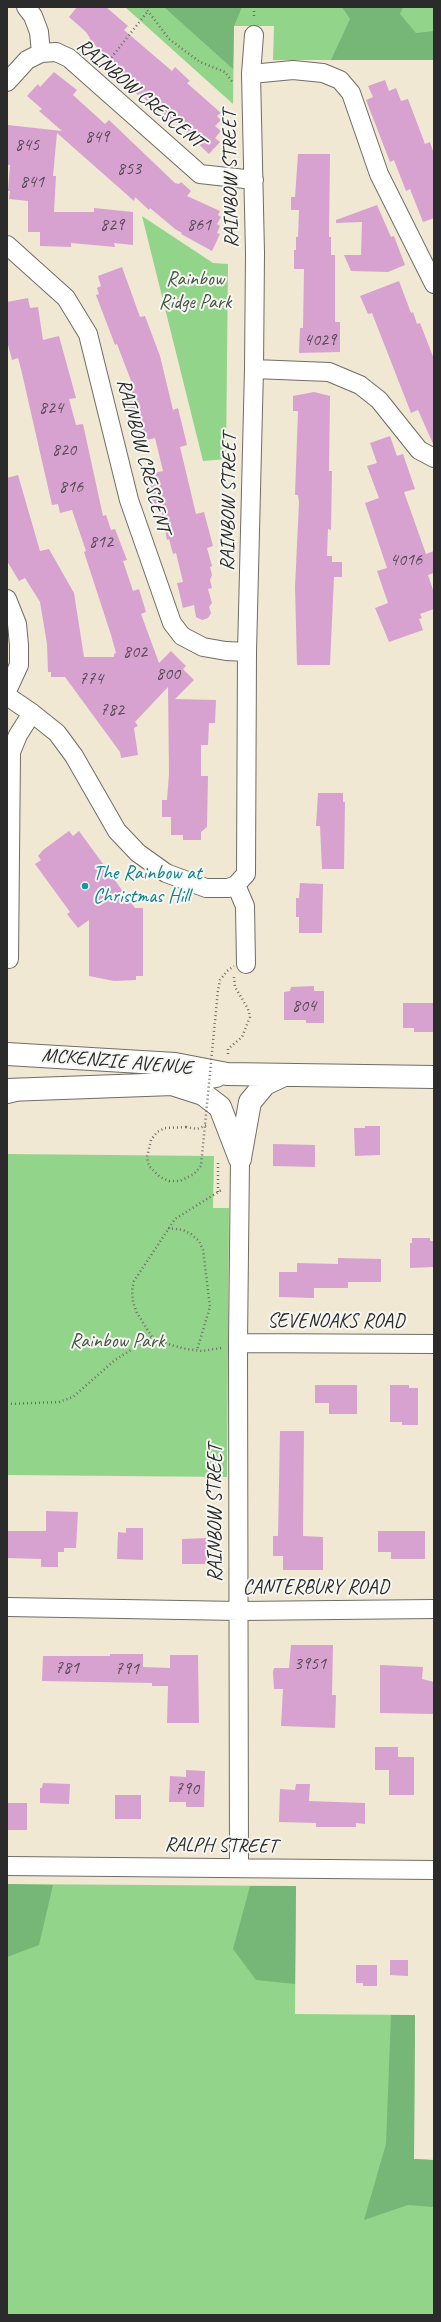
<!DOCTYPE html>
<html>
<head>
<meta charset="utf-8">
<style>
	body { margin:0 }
	#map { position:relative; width:441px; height:2322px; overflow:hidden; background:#f0e8d3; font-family:Caveat,sans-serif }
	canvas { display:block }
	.frame { position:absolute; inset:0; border:8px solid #2b2b2b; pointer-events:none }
</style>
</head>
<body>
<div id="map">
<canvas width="441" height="2322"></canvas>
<div class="frame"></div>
</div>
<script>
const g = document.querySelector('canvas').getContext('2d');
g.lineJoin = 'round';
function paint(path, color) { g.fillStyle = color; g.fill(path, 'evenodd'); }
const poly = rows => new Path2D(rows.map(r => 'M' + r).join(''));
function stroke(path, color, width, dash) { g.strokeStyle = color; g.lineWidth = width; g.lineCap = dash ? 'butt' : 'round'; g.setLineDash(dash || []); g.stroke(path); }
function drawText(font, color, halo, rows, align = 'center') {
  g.font = font + ' Caveat,sans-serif'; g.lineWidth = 4; g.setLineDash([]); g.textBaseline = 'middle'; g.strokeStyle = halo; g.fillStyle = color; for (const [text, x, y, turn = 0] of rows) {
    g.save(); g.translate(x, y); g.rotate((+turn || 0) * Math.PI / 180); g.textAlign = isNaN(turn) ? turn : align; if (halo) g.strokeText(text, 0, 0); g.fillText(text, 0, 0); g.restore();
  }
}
paint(poly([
	[125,7,434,7,434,60,273,60,274,26,234,26,233,104],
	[142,216,213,263,228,264,226,459,203,461],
	[7,1154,214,1156,213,1208,229,1208,227,1477,7,1475],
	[7,1884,296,1886,295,2014,415,2015,414,2159,434,2160,434,2315,7,2315]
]), '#93d48b');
paint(poly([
	[164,7,242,7,234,26,233,69],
	[342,7,403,7,400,14,416,33,434,31,434,60,331,60,350,19],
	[7,1884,53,1885,39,1945,7,1957],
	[250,1886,296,1886,295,1984,256,1980,233,1949],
	[391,2015,415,2015,414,2159,434,2160,434,2207,408,2205,364,2220,386,2144]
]), '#76b677');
paint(poly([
	[77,7,106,7,128,26,124,30,172,71,175,67,190,81,187,83,221,113,217,116,221,120,215,126,221,131,215,138,220,142,209,154,175,122,172,126,140,94,138,95,127,86,124,82,127,79,114,68,117,65,89,40,90,38,86,32,69,17],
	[54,72,77,90,73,95,105,124,109,120,175,183,179,184,181,182,191,191,187,196,220,211,218,215,221,217,217,224,220,226,217,233,220,234,212,251,181,234,182,233,175,229,150,208,149,210,135,197,134,201,57,133,53,176,56,176,54,212,94,212,94,208,133,212,133,245,114,243,115,247,71,243,71,247,40,246,40,232,28,232,28,201,9,199,10,191,8,191,10,165,7,165,7,138,8,125,62,131,39,111,42,109,27,96,38,84,40,87],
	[385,80,389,91,396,88,401,101,408,99,425,144,430,142,434,154,434,218,423,222,410,189,406,191,394,160,390,162,366,100,373,97,368,86],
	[298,154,330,154,329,237,331,237,331,255,335,255,335,322,340,322,340,352,299,353,300,328,303,328,304,269,294,269,294,250,296,250,296,237,298,237,299,210,291,210,291,197,295,197],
	[377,205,391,237,394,236,405,265,388,272,351,271,344,255,361,255,362,222,336,223,336,220],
	[122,267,140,317,145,316,160,356,173,410,178,408,187,445,180,447,196,514,204,512,213,546,207,548,212,566,210,567,212,575,210,580,212,588,208,589,212,603,209,607,211,613,208,618,202,620,196,617,194,605,183,608,177,583,183,582,176,553,173,554,169,539,167,540,161,511,157,512,155,503,153,503,146,475,163,471,155,438,140,442,131,408,128,409,123,389,133,386,117,344,115,345,96,295,99,294,97,288,101,286,98,276],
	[399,281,411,313,413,312,417,324,420,323,434,359,434,446,418,410,411,413,372,313,368,314,360,296],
	[28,298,30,308,38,307,43,340,59,336,76,398,69,399,76,425,83,424,103,516,106,515,111,530,115,529,127,560,123,561,133,591,139,589,146,612,141,614,159,663,171,651,186,666,183,669,194,680,175,699,216,700,215,723,209,723,208,745,201,745,201,776,208,776,207,827,201,832,201,840,183,840,183,835,171,835,171,817,162,817,162,800,167,800,169,774,168,687,135,722,138,726,134,728,138,755,121,758,120,752,65,677,51,677,51,672,48,672,47,644,40,602,25,578,19,581,7,561,7,478,18,475,40,551,49,549,74,593,84,657,114,657,114,654,116,653,111,635,84,552,86,551,72,510,60,513,58,504,52,505,21,369,18,358,12,360,7,341,7,302],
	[314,392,330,396,329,471,332,471,331,530,328,529,327,556,332,556,332,562,342,562,342,577,334,577,330,665,297,665,295,587,299,502,298,495,295,495,298,411,293,411,293,396],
	[390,436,397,456,403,454,415,489,404,492,426,554,434,551,434,573,428,575,434,593,434,609,420,614,422,618,419,619,423,630,389,642,375,608,388,603,377,571,387,568,365,503,379,498,367,466,377,463,370,443],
	[318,793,343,793,343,802,345,802,344,869,322,869,320,826,316,826],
	[69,831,73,836,79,831,135,908,143,908,143,976,136,976,136,980,114,981,89,976,89,920,78,928,67,914,70,912,35,864,41,860,38,856,43,850],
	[300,883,323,884,322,933,299,933,299,917,296,917,296,898,299,898],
	[314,986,314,991,324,991,324,1023,306,1023,306,1020,284,1020,284,992,290,991,291,987],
	[403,1003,434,1003,434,1032,414,1032,414,1028,403,1028],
	[365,1126,380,1126,380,1155,355,1156,354,1128,365,1128],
	[273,1144,315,1145,315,1167,273,1166],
	[412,1238,430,1238,430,1241,434,1241,434,1267,410,1268,410,1243,412,1243],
	[338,1258,381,1259,381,1282,348,1282,348,1288,314,1288,314,1298,279,1297,279,1272,297,1272,297,1263,338,1264],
	[315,1385,357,1385,357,1414,329,1414,329,1403,315,1403],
	[390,1385,409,1385,409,1388,418,1388,418,1425,402,1425,402,1422,390,1422],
	[280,1431,304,1431,303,1536,323,1537,323,1570,283,1570,283,1556,273,1556,273,1536,278,1536],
	[46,1511,78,1512,76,1548,64,1548,64,1552,58,1552,58,1567,41,1567,41,1559,7,1558,7,1531,46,1531],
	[126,1528,143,1528,143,1560,117,1559,118,1532,126,1533],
	[378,1531,425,1531,425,1559,391,1559,391,1552,378,1552],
	[208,1538,208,1564,182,1564,182,1539],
	[291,1645,333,1645,332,1695,336,1695,335,1728,281,1726,283,1689,274,1689,273,1672,274,1668,289,1668],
	[110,1654,143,1654,143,1667,170,1668,170,1655,198,1655,199,1723,167,1723,168,1686,152,1686,152,1683,42,1681,43,1656,110,1656],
	[380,1665,423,1667,422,1679,434,1682,434,1714,380,1713],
	[375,1747,398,1747,398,1757,414,1757,414,1795,389,1795,389,1770,375,1770],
	[186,1770,205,1771,204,1807,186,1807,186,1802,169,1802,170,1776,186,1777],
	[43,1783,70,1784,69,1804,40,1803,40,1788,42,1788],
	[296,1784,310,1784,309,1801,365,1803,365,1824,356,1823,356,1827,316,1827,316,1823,279,1822,280,1789,295,1790],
	[115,1795,141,1795,141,1819,115,1819],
	[7,1803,27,1803,27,1830,7,1830],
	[390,1960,408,1960,408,1976,390,1975],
	[356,1965,377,1965,377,1986,363,1986,363,1983,356,1983]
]), '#d7a2d0');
const minor = poly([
	[26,7,33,16,39,32,41,53],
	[251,74,293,70,323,73,340,80,351,93,379,174,434,284],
	[7,82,27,60,41,53,56,52,69,58,200,174,254,180],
	[7,245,66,298,88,334,129,500,172,623,182,636,203,647,226,651,247,652],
	[254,369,329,372,360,385,379,400,419,450,434,458],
	[7,599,17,624,19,645,19,665,7,691],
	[7,696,32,713,57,733,74,756,117,831,138,853,166,873,206,888,228,888,236,885,246,874,247,652,254,369,255,253,251,74,254,35],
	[236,885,245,906,246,964],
	[9,959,11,752,18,735,32,713],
	[238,1343,434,1344],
	[7,1607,239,1611,434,1609],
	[7,1866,434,1870],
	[239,1868,238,1343,240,1159]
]);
const major = poly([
	[7,1054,175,1064,227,1074,434,1077],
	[175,1085,203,1094,220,1107,240,1159],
	[7,1090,173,1084,216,1076],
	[240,1158,250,1102,265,1084,282,1076]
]);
const highway = poly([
	[7,1092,15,1090]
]);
stroke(minor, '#706d66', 20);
stroke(major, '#706d66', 24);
stroke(highway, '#706d66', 24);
stroke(poly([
	[145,7,169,39,200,62,225,72,233,83],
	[254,7,254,18],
	[104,67,148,11],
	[228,1054,228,1049,242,1037,250,1017,248,1009,235,987,234,977],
	[186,1127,197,1129,207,1125],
	[218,1192,218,1161],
	[168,1228,183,1230,191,1234,199,1241,203,1250,210,1307,197,1350],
	[221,1348,202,1351,186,1349,171,1345,152,1337,137,1313,133,1302,132,1290,134,1281,175,1219,223,1189],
	[7,1404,59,1402,73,1397,115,1360,152,1337]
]), '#706d66', 2.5, [1, 3]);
stroke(minor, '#fff', 18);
stroke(major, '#fff', 22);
stroke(highway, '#fff', 22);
stroke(poly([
	[186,1127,165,1128,157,1132,151,1140,147,1157,149,1166,160,1177,169,1181,180,1181,194,1174,201,1166,218,990,220,980,227,971,234,966]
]), '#706d66', 2.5, [1, 3]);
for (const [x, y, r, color] of [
	[85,886,4,"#0f9aa8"]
]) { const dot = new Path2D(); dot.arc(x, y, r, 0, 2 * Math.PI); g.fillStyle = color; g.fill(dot); stroke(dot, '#f6f6f2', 1.5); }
drawText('18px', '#564954', null, [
	["849",97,137],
	["845",27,145],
	["853",129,169],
	["841",32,182],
	["829",112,225],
	["861",199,225],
	["4029",320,340],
	["824",51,408],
	["820",64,450],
	["816",71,487],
	["812",101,542],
	["4016",406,560],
	["802",135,652],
	["800",168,674],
	["774",91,679],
	["782",112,710],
	["804",304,1006],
	["3951",310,1664],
	["781",67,1668],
	["791",127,1669],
	["790",187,1789]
]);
drawText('20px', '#2b2b2b', '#f6f6f2', [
	["RAINBOW CRESCENT",140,94,40],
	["RAINBOW STREET",231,179,-91],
	["RAINBOW CRESCENT",143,456,75],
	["RAINBOW STREET",229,502,-89],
	["MCKENZIE AVENUE",117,1062,5],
	["SEVENOAKS ROAD",336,1322],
	["RAINBOW STREET",216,1513,-90],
	["CANTERBURY ROAD",316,1588],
	["RALPH STREET",221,1846,1]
]);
drawText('20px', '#455543', '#f6f6f2', [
	["Rainbow",195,280],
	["Ridge Park",195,303],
	["Rainbow Park",117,1342]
]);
drawText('20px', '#0d838f', '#f6f6f2', [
	["The Rainbow at",93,874],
	["Christmas Hill",93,897]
], 'left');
</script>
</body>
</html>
